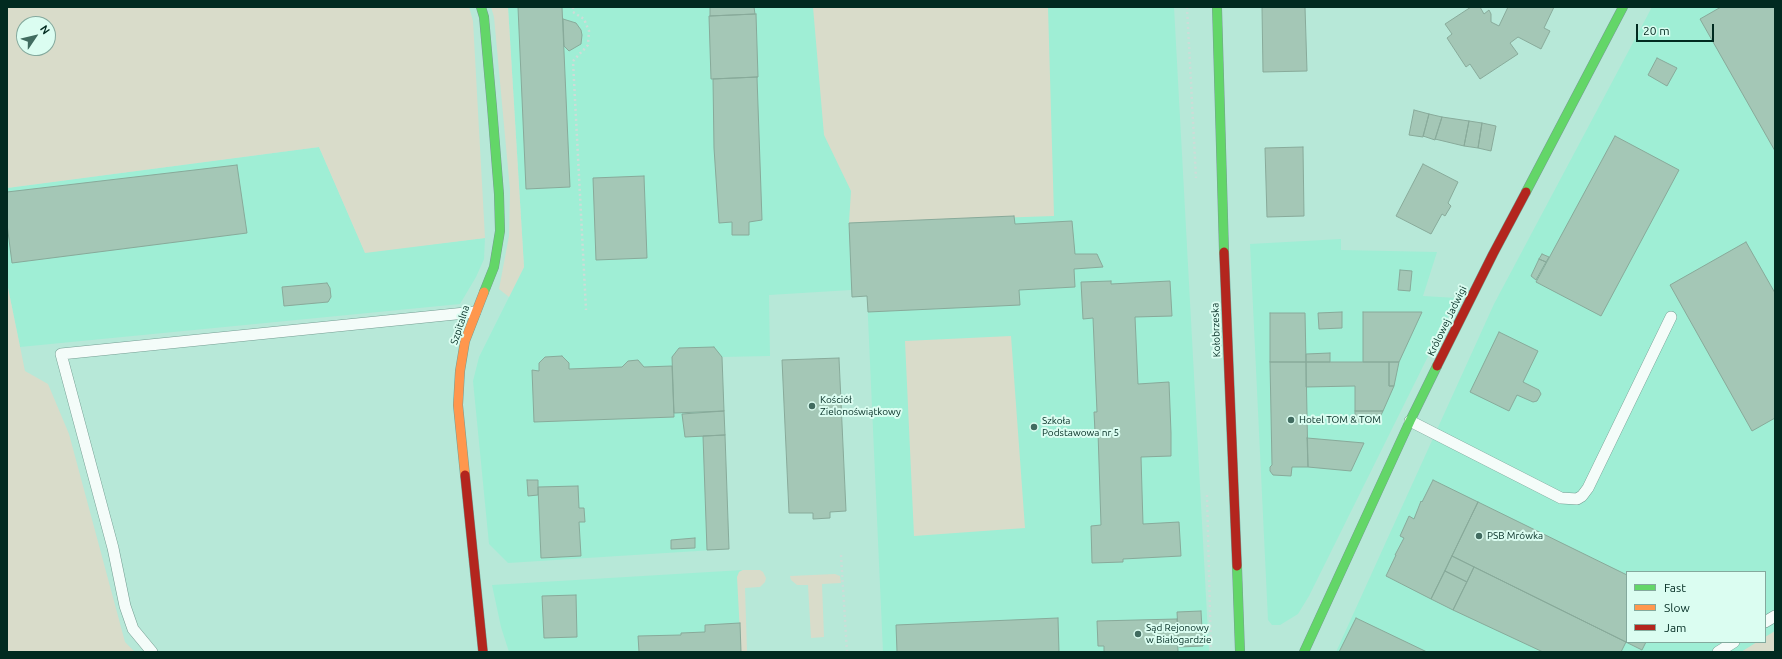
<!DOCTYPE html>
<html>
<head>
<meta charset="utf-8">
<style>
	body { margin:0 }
	#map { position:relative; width:1782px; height:659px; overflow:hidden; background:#b7e8d8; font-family:Ubuntu,sans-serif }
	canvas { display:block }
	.frame { position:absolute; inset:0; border:8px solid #012a20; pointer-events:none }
	.legend { position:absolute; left:1626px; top:571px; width:140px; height:72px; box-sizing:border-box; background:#dbfdf1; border:1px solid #84a99d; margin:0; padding:5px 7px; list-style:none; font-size:12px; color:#012a20 }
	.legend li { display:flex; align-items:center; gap:8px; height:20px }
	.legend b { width:20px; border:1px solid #84a99d }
	.north { position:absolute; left:16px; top:16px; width:40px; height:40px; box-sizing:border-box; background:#dbfdf1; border:1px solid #84a99d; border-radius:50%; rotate:55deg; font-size:11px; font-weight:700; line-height:16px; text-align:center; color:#012a20 }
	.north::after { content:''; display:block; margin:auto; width:14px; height:18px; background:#416c60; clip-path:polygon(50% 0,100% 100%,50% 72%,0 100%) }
	.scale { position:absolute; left:1636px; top:24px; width:78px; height:18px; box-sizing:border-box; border:2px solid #012a20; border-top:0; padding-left:5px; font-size:12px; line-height:14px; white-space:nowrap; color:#012a20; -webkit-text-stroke:3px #dbfdf1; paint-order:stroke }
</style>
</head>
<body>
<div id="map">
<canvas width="1782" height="659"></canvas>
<div class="frame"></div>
<ul class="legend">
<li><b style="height:5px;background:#63d668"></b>Fast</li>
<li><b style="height:5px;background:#ff974d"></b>Slow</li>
<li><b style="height:5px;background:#b3261e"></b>Jam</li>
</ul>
<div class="north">N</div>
<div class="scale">20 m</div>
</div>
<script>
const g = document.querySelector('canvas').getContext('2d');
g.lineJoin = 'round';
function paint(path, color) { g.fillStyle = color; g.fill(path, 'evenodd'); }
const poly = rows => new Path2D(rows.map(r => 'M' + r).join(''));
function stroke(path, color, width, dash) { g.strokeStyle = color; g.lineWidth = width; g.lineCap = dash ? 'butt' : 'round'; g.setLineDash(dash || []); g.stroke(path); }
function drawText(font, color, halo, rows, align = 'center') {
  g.font = font + ' Ubuntu,sans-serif'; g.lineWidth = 4; g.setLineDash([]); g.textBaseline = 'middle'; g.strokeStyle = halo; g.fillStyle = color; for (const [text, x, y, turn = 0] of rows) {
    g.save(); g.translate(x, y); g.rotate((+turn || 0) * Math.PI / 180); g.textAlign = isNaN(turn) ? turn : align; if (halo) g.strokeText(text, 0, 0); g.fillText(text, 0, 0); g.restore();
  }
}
paint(poly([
	[508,7,1174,7,1209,652,883,652,867,296,852,297,851,290,769,295,770,356,722,357,729,549,508,563,489,544,473,381,479,357,524,267],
	[1652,7,1775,7,1775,652,1336,652,1494,304],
	[1627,572,1765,572,1765,642,1627,642],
	[319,147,365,252,485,238,484,259,476,277,460,304,20,347,7,283,7,188],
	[1341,239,1341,250,1437,252,1423,296,1457,298,1309,596,1298,614,1280,625,1272,625,1268,620,1250,244],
	[743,570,739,572,741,652,509,652,501,627,492,585]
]), '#9feed5');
paint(poly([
	[7,7,469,7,473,21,485,238,365,253,319,147,7,188],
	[24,24,48,24,48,48,24,48],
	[491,7,508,7,524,267,509,297,499,289,509,236,510,190,494,17],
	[813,7,1048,7,1054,216,849,223,851,191,824,135],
	[7,283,25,371,48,384,69,434,125,642,135,652,7,652],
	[1011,336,1025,528,914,536,905,341],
	[743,570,760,570,763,572,766,578,765,582,760,587,745,588,747,652,741,652,737,577,739,572],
	[835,574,840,576,841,583,822,584,824,637,811,638,808,585,797,585,791,580,790,576],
	[1775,631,1775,652,1741,652,1757,642,1765,642,1765,637]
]), '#d9dcca');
const building = poly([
	[518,7,562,7,570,187,526,189,518,7],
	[710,7,754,7,755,14,710,16,710,7],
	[1262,7,1305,7,1307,71,1263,72,1262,7],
	[1471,7,1480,7,1484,14,1489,10,1491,14,1491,22,1499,26,1508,7,1554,7,1544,28,1550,31,1541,49,1518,37,1510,43,1518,54,1480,79,1470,64,1466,67,1447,38,1452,34,1445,24,1471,7],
	[1721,7,1775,7,1775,151,1700,19,1721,7],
	[756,14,758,77,711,79,709,16,756,14],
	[563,19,576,23,581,30,582,35,581,44,569,51,564,46,563,19],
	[1657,58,1677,68,1667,86,1648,75,1657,58],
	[757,77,762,220,749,222,749,235,732,235,732,222,719,223,714,148,713,79,757,77],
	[1414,110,1429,114,1423,137,1409,135,1414,110],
	[1429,114,1442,117,1435,140,1423,136,1429,114],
	[1442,117,1469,121,1464,146,1435,139,1442,117],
	[1469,121,1482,123,1478,148,1464,146,1469,121],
	[1482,123,1496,126,1491,151,1478,148,1482,123],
	[1615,136,1679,170,1601,316,1536,282,1615,136],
	[1303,147,1304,216,1267,217,1265,148,1303,147],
	[1423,164,1458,182,1448,203,1451,206,1445,216,1442,214,1431,234,1396,216,1423,164],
	[237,165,247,233,12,263,7,224,7,192,237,165],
	[644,176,647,258,596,260,593,178,644,176],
	[1014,216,1015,224,1072,221,1075,254,1097,254,1103,267,1074,269,1075,287,1019,290,1020,305,868,312,867,296,852,297,849,223,1014,216],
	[1746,242,1775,293,1775,418,1752,431,1670,285,1746,242],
	[1542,254,1549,257,1546,262,1539,259,1542,254],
	[1539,259,1546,262,1536,280,1531,276,1539,259],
	[1400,270,1412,271,1410,291,1398,290,1400,270],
	[1111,281,1111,284,1170,281,1172,316,1135,317,1138,384,1169,382,1171,433,1171,456,1141,457,1143,524,1179,522,1181,556,1123,559,1123,562,1092,563,1091,526,1101,525,1098,432,1095,432,1094,412,1097,412,1093,318,1083,319,1081,282,1111,281],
	[327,283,330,288,331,297,328,302,284,306,282,287,327,283],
	[1342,312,1342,328,1319,329,1318,313,1342,312],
	[1363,312,1422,312,1399,362,1363,362,1363,312],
	[1270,313,1305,313,1306,362,1270,362,1270,313],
	[1499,332,1538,351,1523,382,1539,390,1541,394,1537,401,1533,402,1517,395,1509,411,1470,392,1499,332],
	[714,347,722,357,724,411,674,413,672,357,679,348,714,347],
	[1330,353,1330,362,1306,362,1306,354,1330,353],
	[562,356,569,363,569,369,622,367,628,361,638,360,644,367,672,366,674,417,534,422,532,370,539,371,539,363,545,357,562,356],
	[839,358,846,511,830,512,830,518,813,519,813,513,789,513,782,360,839,358],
	[1270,362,1306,362,1308,467,1292,467,1291,476,1273,475,1270,471,1270,467,1272,465,1270,362],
	[1306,362,1389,362,1389,386,1394,386,1383,411,1355,411,1355,386,1306,387,1306,362],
	[1389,362,1399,362,1394,386,1389,386,1389,362],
	[724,411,725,435,685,437,682,414,724,411],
	[1355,411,1383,411,1377,423,1355,422,1355,411],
	[725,435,729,549,707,550,703,436,725,435],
	[1307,438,1364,443,1351,471,1308,467,1307,438],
	[527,480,538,480,538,495,528,496,527,480],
	[1433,480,1478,502,1431,599,1386,576,1396,555,1395,555,1404,538,1400,536,1409,516,1414,519,1421,501,1422,502,1433,480],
	[578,486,579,508,584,508,585,522,579,522,581,556,541,558,538,487,578,486],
	[1478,502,1627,575,1627,642,1646,642,1642,650,1452,556,1478,502],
	[695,538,695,548,671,549,671,540,695,538],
	[1452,556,1474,567,1467,582,1445,571,1452,556],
	[1474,567,1626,642,1621,652,1543,652,1453,610,1474,567],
	[1445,571,1467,582,1453,610,1431,599,1445,571],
	[576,595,577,637,544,638,542,596,576,595],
	[1201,611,1203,646,1179,647,1177,612,1201,611],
	[1058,618,1059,652,897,652,896,625,1058,618],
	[1356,618,1427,652,1339,652,1356,618],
	[1177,619,1178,652,1104,652,1104,646,1098,646,1097,621,1177,619],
	[740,623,741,652,639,652,638,636,681,635,681,633,705,632,705,625,740,623]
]);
paint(building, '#a4c7b6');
stroke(building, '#88aa9a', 1);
const lane = poly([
	[1410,421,1561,498,1577,499,1582,496,1588,488,1671,317],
	[1765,622,1775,616],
	[152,652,133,629,125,606,113,548,61,354,475,312],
	[1718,652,1734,642]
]);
const fast = poly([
	[481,7,484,17,492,107,499,194,500,231,494,267,484,292],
	[1217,7,1224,252],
	[1526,192,1623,7],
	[1237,566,1240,652],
	[1304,652,1410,421,1437,366]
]);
const slow = poly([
	[465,475,458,405,460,371,465,341,484,292]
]);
const jam = poly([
	[1224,252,1237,566],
	[1437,366,1493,254,1526,192],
	[465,475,483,652]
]);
stroke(lane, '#749d92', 12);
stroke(fast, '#749d92', 10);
stroke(slow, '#749d92', 10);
stroke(jam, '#749d92', 10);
stroke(poly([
	[573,7,573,12,584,19,589,31,588,45,573,61,586,310],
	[1187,7,1196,178],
	[1207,495,1211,652],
	[841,555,847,652]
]), '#cdddd8', 2.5, [2, 3]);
stroke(lane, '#f4fcf9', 11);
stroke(fast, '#63d668', 9);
stroke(slow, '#ff974d', 9);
stroke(jam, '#b3261e', 9);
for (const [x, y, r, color] of [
	[812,406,4,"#416c60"],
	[1291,420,4,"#416c60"],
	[1034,427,4,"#416c60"],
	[1479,536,4,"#416c60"],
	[1138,634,4,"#416c60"]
]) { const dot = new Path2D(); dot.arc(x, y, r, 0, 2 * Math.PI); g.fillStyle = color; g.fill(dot); stroke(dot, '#dbfdf1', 1.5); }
drawText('10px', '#012a20', '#dbfdf1', [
	["Królowej Jadwigi",1447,321,-64],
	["Szpitalna",460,325,-72],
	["Kołobrzeska",1216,330,-92]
]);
drawText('10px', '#012a20', '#dbfdf1', [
	["Kościół",820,400],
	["Zielonoświątkowy",820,412],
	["Hotel TOM & TOM",1299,420],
	["Szkoła",1042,421],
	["Podstawowa nr 5",1042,433],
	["PSB Mrówka",1487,536],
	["Sąd Rejonowy",1146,628],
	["w Białogardzie",1146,640]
], 'left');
</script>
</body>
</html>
